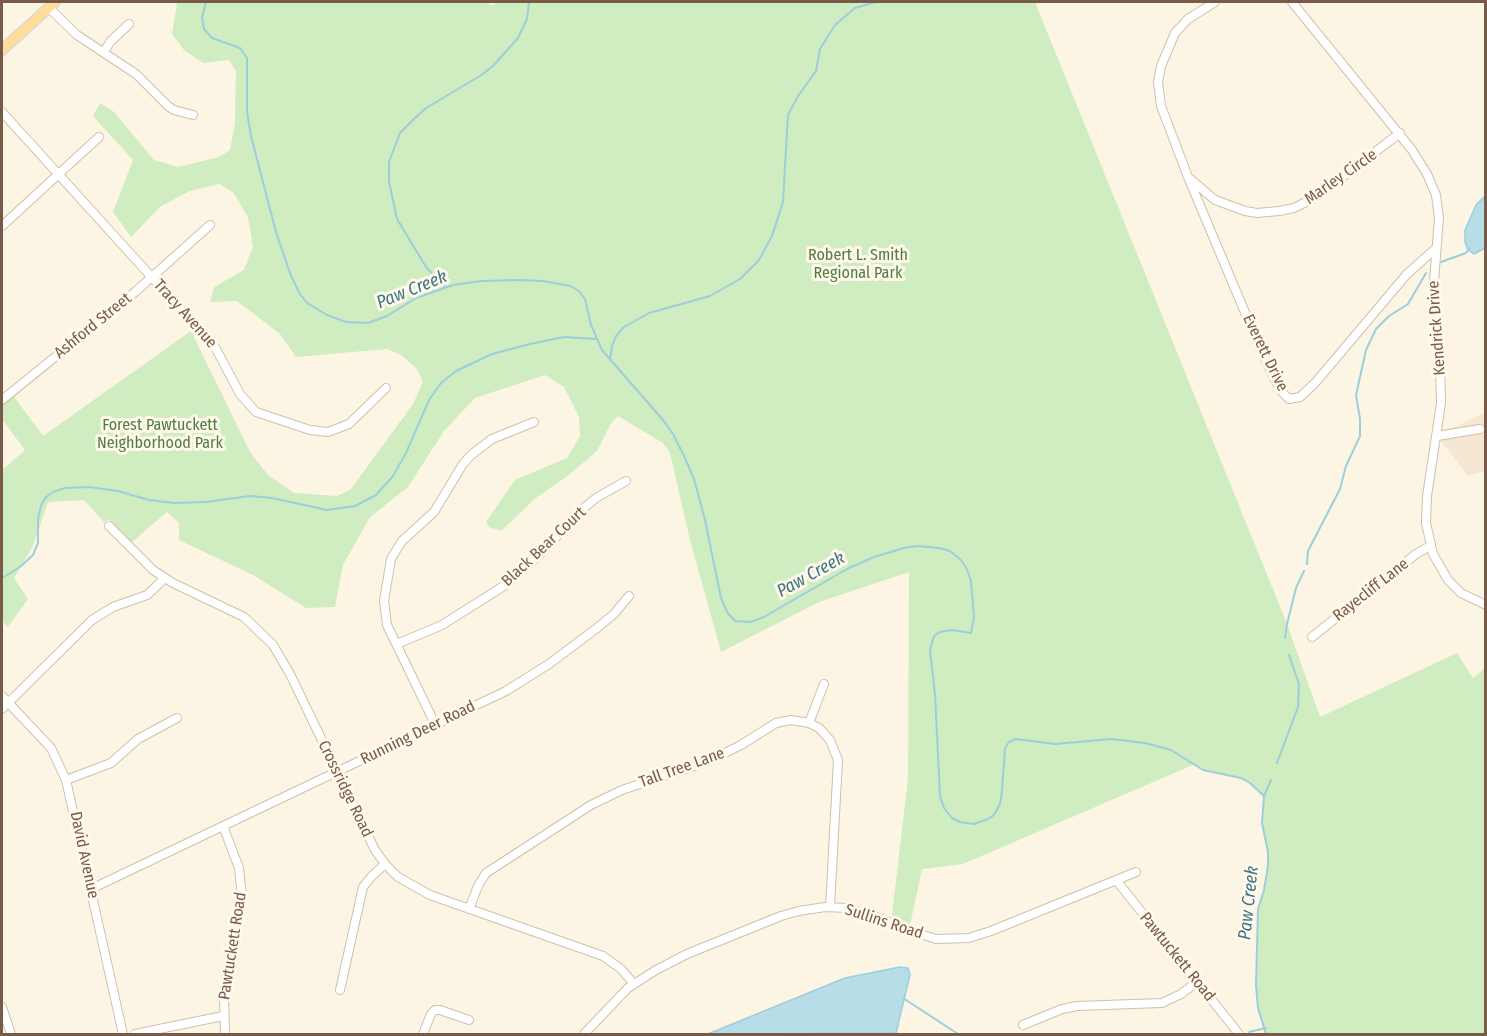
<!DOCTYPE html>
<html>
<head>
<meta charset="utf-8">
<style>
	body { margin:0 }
	#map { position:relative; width:1487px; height:1036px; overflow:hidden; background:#fdf5e3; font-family:"Fira Sans Condensed",sans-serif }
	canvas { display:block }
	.frame { position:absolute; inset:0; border:3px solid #775b48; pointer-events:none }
</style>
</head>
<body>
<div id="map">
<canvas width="1487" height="1036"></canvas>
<div class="frame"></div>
</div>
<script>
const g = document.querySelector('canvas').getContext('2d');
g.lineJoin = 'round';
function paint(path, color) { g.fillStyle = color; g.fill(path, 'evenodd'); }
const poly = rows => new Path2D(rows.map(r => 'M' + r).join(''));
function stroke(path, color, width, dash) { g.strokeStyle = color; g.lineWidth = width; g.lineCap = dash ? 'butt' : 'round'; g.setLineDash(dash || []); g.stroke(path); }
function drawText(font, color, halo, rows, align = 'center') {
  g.font = font + ' "Fira Sans Condensed",sans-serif'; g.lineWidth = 6; g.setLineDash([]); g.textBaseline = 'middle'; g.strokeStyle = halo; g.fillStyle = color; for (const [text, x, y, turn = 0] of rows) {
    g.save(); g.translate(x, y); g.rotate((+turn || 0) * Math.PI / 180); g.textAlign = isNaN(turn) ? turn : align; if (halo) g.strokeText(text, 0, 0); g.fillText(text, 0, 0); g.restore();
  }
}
paint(poly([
	[1485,412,1485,471,1468,476,1437,436]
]), '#f5e7d1');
paint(poly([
	[175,2,485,2,494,5,496,2,1035,2,1287,624,1320,717,1457,653,1473,678,1485,668,1485,1034,1266,1034,1258,1008,1256,985,1258,909,1264,890,1268,866,1268,852,1262,823,1264,796,1250,783,1241,778,1203,770,1195,764,963,864,922,869,909,930,891,923,908,779,909,572,819,602,721,652,690,540,670,453,663,443,618,416,611,423,597,451,569,475,537,497,501,531,489,527,486,522,515,480,567,458,580,436,579,417,564,387,545,375,475,398,444,431,408,487,370,517,343,565,335,607,306,608,253,575,179,540,179,523,167,512,131,543,109,519,104,522,84,500,48,502,33,546,14,578,28,599,8,627,2,621,2,470,25,450,2,419,2,403,12,394,43,436,191,331,250,452,268,475,294,493,337,496,351,489,413,404,423,382,417,369,401,355,387,349,296,357,280,334,237,301,210,302,214,287,244,270,253,247,248,217,233,192,219,184,190,191,161,206,131,237,113,212,133,160,93,116,100,103,114,112,154,160,178,167,219,157,230,150,235,123,236,71,229,60,203,63,184,50,172,34,177,4]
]), '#d0ecc1');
const water = poly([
	[1485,196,1485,248,1474,254,1468,250,1465,242,1465,230,1476,205,1485,196],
	[900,967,908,968,910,975,896,1033,708,1034,845,978,900,967]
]);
paint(water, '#b7dee8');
stroke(water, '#9ccedb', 1.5);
stroke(poly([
	[206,2,202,18,204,29,212,38,240,48,247,58,247,112,251,136,276,232,291,276,300,294,307,303,327,315,346,322,368,323,387,316,416,298,453,285,482,281,518,280,543,281,570,286,579,291,585,299,591,325,602,350,663,420,673,434,684,456,694,479,705,520,721,598,727,612,735,621,750,622,764,617,847,569,874,557,904,548,917,546,939,548,950,551,960,559,966,567,971,581,974,617,971,633,952,630,940,632,934,636,930,650,935,694,940,796,944,808,952,818,960,822,974,824,988,819,994,815,1000,804,1002,791,1005,748,1009,742,1016,739,1055,744,1112,739,1145,743,1171,750,1203,770,1241,778,1250,783,1264,796],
	[1441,262,1466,253,1470,248],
	[445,287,426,267,397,219,389,182,389,162,400,133,415,118,426,108,480,76,493,66,518,38,527,19,529,2],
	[610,360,612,346,616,336,624,327,649,313,710,296,740,279,759,260,772,236,783,202,788,115,798,96,816,71,820,49,835,25,855,8,876,2],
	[1307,564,1308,551,1340,489,1346,466,1360,436,1360,419,1356,395,1366,350,1376,329,1389,316,1408,304,1426,273],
	[2,578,20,567,33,555,38,543,38,519,41,506,45,498,53,492,65,488,89,487,118,491,149,500,174,503,206,502,250,496,272,498,327,510,355,506,376,495,393,476,406,453,429,400,441,383,456,371,492,354,530,344,564,337,596,339],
	[1285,638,1287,624,1296,588,1304,571],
	[1277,763,1298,707,1299,684,1289,655],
	[903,998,958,1034],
	[1249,1032,1266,1028],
	[1266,1034,1258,1008,1256,985,1258,909,1264,890,1268,866,1268,852,1262,823,1264,796,1271,780]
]), '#9ccedb', 2);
const minor = poly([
	[1215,2,1188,19,1175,33,1161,66,1158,82,1161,106,1188,177,1215,200,1245,211,1257,213,1279,211,1294,208,1316,197,1400,133],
	[1292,2,1412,150,1427,174,1436,195,1439,218,1433,294,1440,362,1441,403,1427,496,1426,523,1433,554,1448,580,1461,593,1486,605],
	[49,8,77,35,136,74,168,106,174,110,193,115],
	[104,52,110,42,129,24],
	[2,112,215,347,240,394,256,412,310,430,328,432,349,424,386,388],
	[1188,177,1257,341,1275,380,1282,392,1289,399,1300,397,1315,383,1407,274,1435,249],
	[2,226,99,137],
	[2,400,135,292,210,225],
	[1437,436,1480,429],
	[109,526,153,570,173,583,244,617,273,645,290,674,375,850,385,864,398,877,430,895,603,956,621,969,634,984],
	[1312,637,1416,554,1430,546],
	[397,644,442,625,507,584,537,557,584,508,596,498,626,481],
	[2,696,51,748,66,780,123,1034],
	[2,709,92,620,113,607,147,595,165,578],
	[809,723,824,684],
	[435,724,387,625,384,601,391,559,402,541,434,512,463,464,471,455,492,439,534,422],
	[66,780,111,763,138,739,177,718],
	[223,826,239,868,242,896,224,995,225,1034],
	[1116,880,1239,1034],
	[91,889,506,691,549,664,597,628,614,614,629,596],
	[469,909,478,886,486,873,591,805,622,790,709,761,741,745,776,723,791,720,809,723,819,728,830,740,838,760,830,907],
	[340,990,363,887,372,876,385,864],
	[2,1007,11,1034],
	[1023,1025,1062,1009,1077,1006,1162,1003,1181,994,1197,982],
	[135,1034,223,1016],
	[423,1034,431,1014,435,1010,440,1010,469,1020],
	[584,1034,628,988,656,970,687,954,781,916,799,911,825,907,847,908,871,915,914,932,936,939,969,938,991,931,1136,872]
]);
const major = poly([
	[2,50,55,2]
]);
stroke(minor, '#d1bfac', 10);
stroke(major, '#ded8d3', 12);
stroke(minor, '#fff', 8);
stroke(major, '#ffde99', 9);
drawText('16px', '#775b48', '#fff8eb', [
	["Marley Circle",1341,177,-35],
	["Tracy Avenue",185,314,48],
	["Ashford Street",93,326,-39],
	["Kendrick Drive",1437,328,-94],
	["Everett Drive",1265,353,64],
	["Black Bear Court",544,547,-43],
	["Rayecliff Lane",1371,590,-38],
	["Running Deer Road",418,733,-26],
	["Tall Tree Lane",682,768,-20],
	["Crossridge Road",345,789,64],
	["David Avenue",84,855,78],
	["Sullins Road",884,922,18],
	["Pawtuckett Road",233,946,-81],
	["Pawtuckett Road",1177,957,51]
]);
drawText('16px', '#4e7e3f', '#fff8eb', [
	["Robert L. Smith",858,256],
	["Regional Park",858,274],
	["Forest Pawtuckett",160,426],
	["Neighborhood Park",160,444]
]);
drawText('italic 18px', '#3d7585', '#fff8eb', [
	["Paw Creek",412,290,-22],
	["Paw Creek",811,575,-29],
	["Paw Creek",1249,903,-84]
]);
</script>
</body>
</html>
